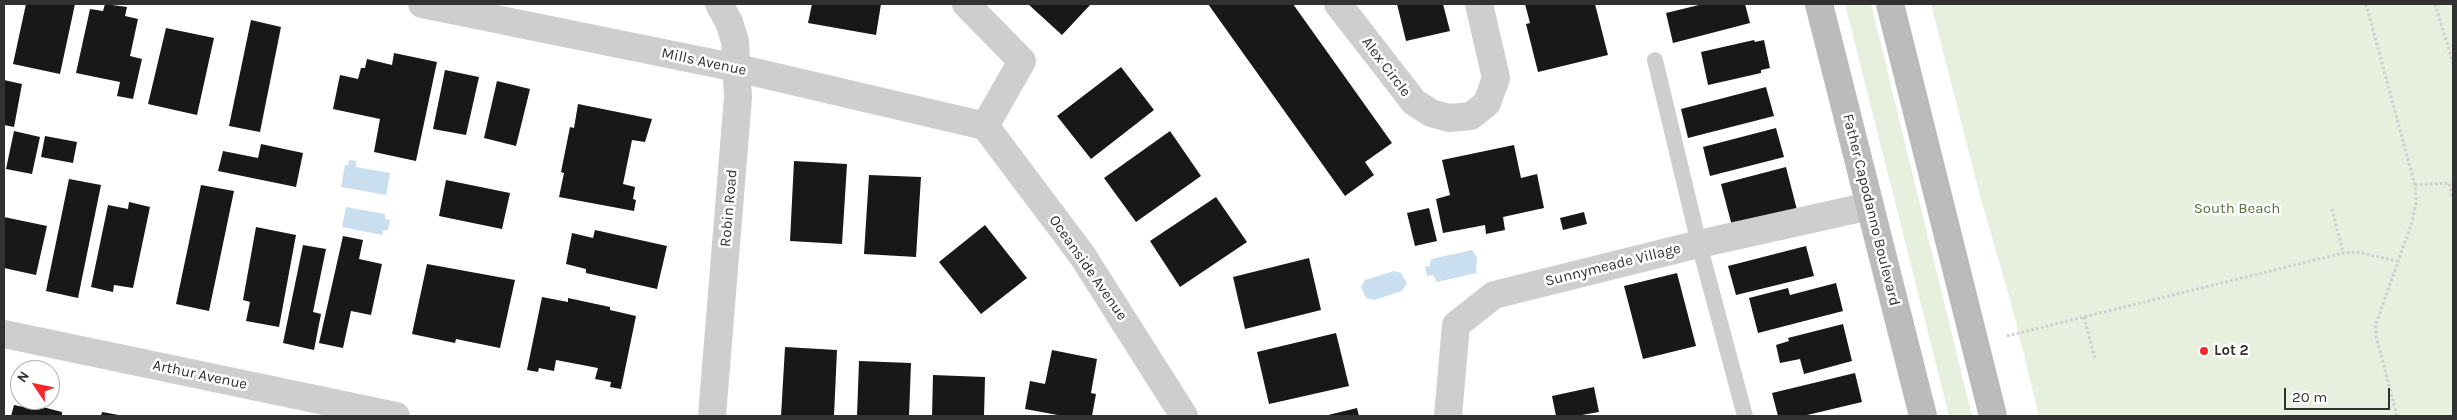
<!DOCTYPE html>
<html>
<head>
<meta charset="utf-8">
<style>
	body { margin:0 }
	#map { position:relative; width:2457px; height:420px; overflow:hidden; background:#fff; font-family:Karla,sans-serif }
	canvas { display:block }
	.frame { position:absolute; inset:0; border:5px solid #313131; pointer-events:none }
	.north { position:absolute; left:10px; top:360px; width:50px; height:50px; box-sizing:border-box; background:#fff; border:1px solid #adadad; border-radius:50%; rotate:304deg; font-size:14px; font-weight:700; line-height:20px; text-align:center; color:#313131 }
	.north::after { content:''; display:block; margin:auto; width:18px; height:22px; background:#f5262e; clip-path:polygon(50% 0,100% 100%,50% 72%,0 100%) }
	.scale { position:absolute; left:2284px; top:388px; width:106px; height:22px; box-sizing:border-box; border:2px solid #313131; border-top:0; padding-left:6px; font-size:15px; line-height:18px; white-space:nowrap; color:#313131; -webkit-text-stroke:4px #fff; paint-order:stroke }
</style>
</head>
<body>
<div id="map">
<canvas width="2457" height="420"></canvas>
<div class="frame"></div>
<div class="north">N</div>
<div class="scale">20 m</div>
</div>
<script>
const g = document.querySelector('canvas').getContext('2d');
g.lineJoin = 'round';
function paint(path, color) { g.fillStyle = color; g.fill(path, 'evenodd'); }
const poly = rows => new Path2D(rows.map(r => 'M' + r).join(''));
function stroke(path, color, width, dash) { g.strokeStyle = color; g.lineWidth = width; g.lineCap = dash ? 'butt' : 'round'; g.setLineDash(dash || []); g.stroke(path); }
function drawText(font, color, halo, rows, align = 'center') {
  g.font = font + ' Karla,sans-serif'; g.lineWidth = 5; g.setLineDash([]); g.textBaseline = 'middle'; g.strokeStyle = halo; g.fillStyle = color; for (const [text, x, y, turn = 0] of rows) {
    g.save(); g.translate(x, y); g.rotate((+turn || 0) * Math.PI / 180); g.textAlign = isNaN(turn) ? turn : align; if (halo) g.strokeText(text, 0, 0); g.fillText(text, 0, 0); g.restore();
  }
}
paint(poly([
	[1845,4,1871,4,1972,416,1949,416],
	[1931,4,2453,4,2453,416,2039,416,2011,303,1980,196]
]), '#e7efde');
paint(poly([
	[349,160,356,161,356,167,390,173,386,195,341,187,345,165,348,165],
	[346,207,385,214,385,219,390,220,388,230,383,230,382,235,342,227],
	[1472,250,1477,258,1476,273,1437,282,1433,275,1427,276,1425,267,1430,266,1431,259],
	[1394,271,1401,273,1407,283,1402,291,1374,300,1366,298,1361,287,1365,280]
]), '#c9dff0');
paint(poly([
	[26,4,75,4,60,74,13,64],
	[105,4,127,7,125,16,138,19,130,56,142,59,133,99,117,96,120,82,76,73,90,9,103,11],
	[812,4,881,4,876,35,808,23],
	[1028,4,1091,4,1062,35],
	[1208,4,1293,4,1392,143,1365,162,1374,175,1345,196],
	[1397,4,1443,4,1450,31,1406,41],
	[1525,4,1595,4,1608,55,1538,72,1526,24,1530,23],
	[1703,4,1745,4,1750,23,1673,43,1666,13],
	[251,20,281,27,260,132,229,126],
	[166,28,214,38,197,115,148,104],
	[1754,40,1755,42,1764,40,1770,68,1761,70,1761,73,1708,85,1701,52],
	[394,53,437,62,416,161,374,152,380,119,333,109,340,75,358,79,361,68,365,68,367,59,392,65],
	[1121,67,1154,110,1091,159,1057,116],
	[445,70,479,77,466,135,433,129],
	[4,80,22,84,14,127,4,125],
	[497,81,530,89,516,146,484,138],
	[1766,87,1774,116,1688,138,1681,109],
	[578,104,652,119,645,142,632,140,623,184,635,187,633,199,636,200,634,211,559,197,564,173,561,172,570,127,574,128],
	[1776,128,1784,157,1710,176,1703,147],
	[14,131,40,137,32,174,6,169],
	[1170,131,1201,176,1136,222,1104,178],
	[45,136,77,142,73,163,41,157],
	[261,144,303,153,296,187,218,171,223,151,258,158],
	[1514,145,1521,178,1537,174,1544,208,1503,217,1505,230,1486,234,1485,225,1443,233,1436,199,1450,195,1442,160],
	[794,161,847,164,842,244,790,241],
	[1786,167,1797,210,1732,226,1721,184],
	[869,175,921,177,916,257,864,254],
	[69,179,101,185,78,298,46,291],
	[446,180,510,193,502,229,439,216],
	[201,185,234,191,209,311,176,304],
	[1216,197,1247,242,1180,287,1150,241],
	[129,202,150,207,133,288,114,285,113,292,91,287,108,205,128,209],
	[1429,208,1437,241,1415,246,1407,213],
	[1584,212,1587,224,1563,230,1560,218],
	[4,217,47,226,36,275,4,268],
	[985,225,1027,278,981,314,939,262],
	[256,227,296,235,279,327,246,321,250,302,243,300],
	[595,230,667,246,657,289,586,273,586,269,566,264,572,233,593,238],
	[343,236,363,240,359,259,382,264,371,315,351,311,343,348,319,343],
	[303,245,326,249,313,312,321,314,314,350,283,343],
	[1806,246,1814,276,1736,295,1728,266],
	[1309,258,1321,310,1245,329,1233,277],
	[427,264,515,280,500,348,456,339,455,343,412,334],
	[1677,273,1696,346,1643,359,1624,286],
	[1836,283,1843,311,1758,333,1749,298,1788,288,1790,295],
	[542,297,568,302,568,298,610,307,610,310,636,316,621,389,610,387,611,382,595,379,598,368,556,360,554,371,539,368,538,372,527,370],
	[1843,324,1852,361,1804,374,1800,359,1780,363,1776,345,1789,341,1788,338],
	[1336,333,1349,386,1269,404,1257,352],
	[785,347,837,350,834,416,781,416],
	[1052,350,1097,359,1091,393,1096,394,1092,416,1063,416,1025,409,1030,381,1045,384],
	[859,361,911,363,909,416,857,416],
	[1855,373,1862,402,1803,416,1778,416,1772,393],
	[933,375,985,377,984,416,932,416],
	[1594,387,1599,412,1576,416,1556,416,1552,396],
	[14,405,33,409,35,405,62,412,62,416,11,416],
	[1357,408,1359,416,1324,416],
	[102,412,119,415,119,416,101,416]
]), '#181818');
stroke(poly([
	[2366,4,2415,185,2416,203,2412,222,2376,324,2376,336,2397,416],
	[2435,4,2453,63],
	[2415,185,2449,183,2453,199],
	[2332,209,2343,253],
	[2084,317,2095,359],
	[2007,336,2343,253,2357,252,2397,261]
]), '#cecece', 3, [2.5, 2.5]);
stroke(poly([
	[1655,60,1699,244,1745,416]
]), '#cecece', 16);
stroke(poly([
	[422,4,737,68,985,126],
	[966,4,1022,61,985,126],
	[1338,4,1414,102,1431,113,1449,118,1471,116,1487,103,1496,78,1479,4],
	[985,126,1082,255,1184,416],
	[4,334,396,416],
	[712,416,738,97,735,41,729,22,719,4],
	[1448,416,1456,325,1494,295,1699,244,1870,206]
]), '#cecece', 28);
stroke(poly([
	[1819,4,1923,416],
	[1890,4,1993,416]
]), '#bbb', 28);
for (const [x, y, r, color] of [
	[2204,351,5,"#f5262e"]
]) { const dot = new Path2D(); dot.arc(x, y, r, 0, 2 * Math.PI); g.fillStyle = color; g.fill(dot); stroke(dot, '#fff', 2); }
drawText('15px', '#313131', '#fff', [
	["Mills Avenue",704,62,12],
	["Alex Circle",1386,67,53],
	["Robin Road",729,208,-85],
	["Father Capodanno Boulevard",1871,210,76],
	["Sunnymeade Village",1613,265,-14],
	["Oceanside Avenue",1088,268,55],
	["Arthur Avenue",200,375,12]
]);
drawText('15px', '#527239', '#fff', [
	["South Beach",2237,209]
]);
drawText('bold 15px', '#313131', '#fff', [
	["Lot 2",2214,351]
], 'left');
</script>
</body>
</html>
